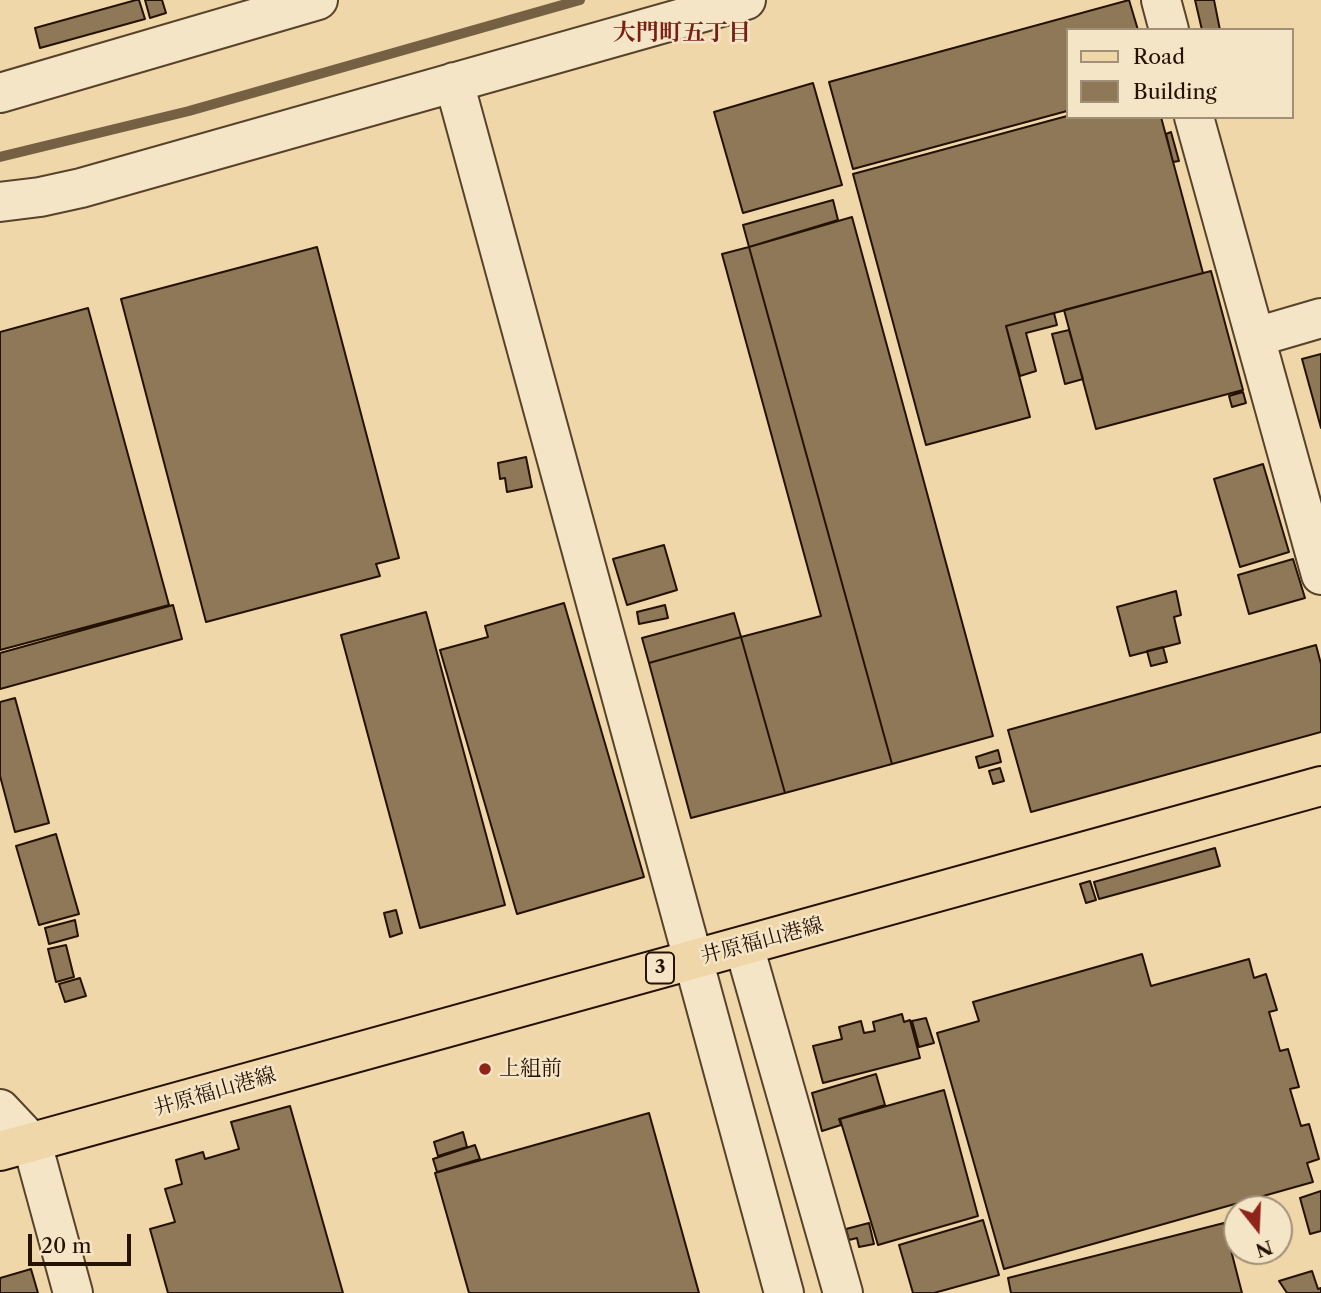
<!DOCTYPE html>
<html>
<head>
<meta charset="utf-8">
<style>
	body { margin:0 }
	#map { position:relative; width:1321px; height:1293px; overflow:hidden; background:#f0d7a9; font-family:"Libre Caslon Text",serif }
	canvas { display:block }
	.legend { position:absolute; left:1066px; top:28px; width:228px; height:91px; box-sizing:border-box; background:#f5e5c7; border:2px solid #a19077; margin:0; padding:9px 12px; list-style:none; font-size:21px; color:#241100 }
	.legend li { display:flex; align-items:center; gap:14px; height:35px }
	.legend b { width:35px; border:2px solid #a19077 }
	.north { position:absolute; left:1223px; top:1195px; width:70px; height:70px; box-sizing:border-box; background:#f5e5c7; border:2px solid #a19077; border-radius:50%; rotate:162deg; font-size:19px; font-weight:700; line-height:28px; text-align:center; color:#241100 }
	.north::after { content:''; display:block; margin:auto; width:24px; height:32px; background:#8f2418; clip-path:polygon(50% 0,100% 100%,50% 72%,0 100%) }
	.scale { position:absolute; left:28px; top:1234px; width:103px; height:32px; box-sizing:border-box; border:4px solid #241100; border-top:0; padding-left:9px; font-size:21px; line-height:24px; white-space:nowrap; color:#241100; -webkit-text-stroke:5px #f5e5c7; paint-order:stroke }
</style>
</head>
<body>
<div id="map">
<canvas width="1321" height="1293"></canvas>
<ul class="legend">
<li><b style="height:9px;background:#f0d7a9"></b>Road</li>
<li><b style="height:19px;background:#8e7858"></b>Building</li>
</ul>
<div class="north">N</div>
<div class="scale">20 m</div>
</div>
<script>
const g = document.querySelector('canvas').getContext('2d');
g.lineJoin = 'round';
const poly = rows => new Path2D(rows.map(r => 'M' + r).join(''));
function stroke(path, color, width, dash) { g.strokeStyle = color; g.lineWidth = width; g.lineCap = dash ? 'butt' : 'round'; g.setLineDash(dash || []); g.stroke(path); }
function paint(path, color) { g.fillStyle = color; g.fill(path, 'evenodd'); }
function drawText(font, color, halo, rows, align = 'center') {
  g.font = font + ' "Libre Caslon Text","Noto Serif JP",serif'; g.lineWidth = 5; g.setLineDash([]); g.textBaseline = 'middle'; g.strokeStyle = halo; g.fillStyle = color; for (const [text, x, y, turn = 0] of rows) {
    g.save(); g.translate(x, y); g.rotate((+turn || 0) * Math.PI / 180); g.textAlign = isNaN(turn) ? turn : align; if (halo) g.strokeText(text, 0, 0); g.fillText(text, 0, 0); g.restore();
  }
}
stroke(poly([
	[0,157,189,111,580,0]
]), '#756043', 10);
const building = poly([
	[136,0,139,0,145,19,40,48,35,28,136,0],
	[145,0,162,0,166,13,150,18,145,0],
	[1129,0,1138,30,1067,30,1067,111,853,169,829,82,1129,0],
	[1195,0,1214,0,1220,30,1202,30,1195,0],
	[813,83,842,185,743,213,714,112,813,83],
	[1067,116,1161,117,1203,273,1006,326,1030,417,926,445,853,174,1067,116],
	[1171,132,1179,161,1173,162,1166,134,1171,132],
	[833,200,838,220,749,247,743,225,833,200],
	[852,217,993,736,892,764,749,247,852,217],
	[317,247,399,558,376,564,380,576,206,622,121,299,317,247],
	[749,247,892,764,785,793,741,637,821,616,722,254,749,247],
	[1211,271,1243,390,1096,429,1064,310,1211,271],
	[88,308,169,605,0,650,0,332,88,308],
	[1054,313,1057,325,1026,333,1036,371,1020,376,1006,326,1054,313],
	[1069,330,1083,379,1065,384,1052,334,1069,330],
	[1321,354,1321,428,1302,359,1321,354],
	[1243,392,1246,403,1232,407,1229,396,1243,392],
	[526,457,532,487,507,492,505,478,500,479,498,463,526,457],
	[1263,464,1289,552,1240,567,1214,479,1263,464],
	[664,545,677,590,627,605,613,559,664,545],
	[1293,559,1305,598,1249,614,1238,575,1293,559],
	[1176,591,1181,615,1174,617,1180,643,1130,656,1117,607,1176,591],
	[564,603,644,877,517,914,440,650,488,637,485,626,564,603],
	[173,605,182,639,0,689,0,653,173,605],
	[665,605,668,618,639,624,637,612,665,605],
	[426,612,505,905,420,928,341,635,426,612],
	[734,613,741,637,649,663,642,638,734,613],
	[741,637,785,793,691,818,649,663,741,637],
	[1316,645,1321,664,1321,732,1031,812,1008,730,1316,645],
	[1163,647,1167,662,1151,666,1147,651,1163,647],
	[15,698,49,823,15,832,0,776,0,702,15,698],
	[998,750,1001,762,979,768,976,757,998,750],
	[1000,768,1004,781,993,784,989,771,1000,768],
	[56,834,79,914,39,925,16,846,56,834],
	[1215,848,1220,866,1099,899,1094,882,1215,848],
	[1090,881,1096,900,1086,903,1080,884,1090,881],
	[396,910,402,933,390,937,384,913,396,910],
	[75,920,78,936,49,944,45,928,75,920],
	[66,945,74,977,56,982,48,949,66,945],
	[1142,954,1151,986,1249,959,1254,978,1266,974,1277,1010,1269,1012,1280,1051,1288,1049,1299,1087,1290,1089,1301,1126,1309,1124,1319,1159,1307,1163,1313,1182,1004,1269,937,1033,979,1021,973,1002,1142,954],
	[80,978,86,996,65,1002,59,984,80,978],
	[902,1014,904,1022,910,1020,920,1058,823,1083,813,1046,842,1039,839,1027,861,1021,864,1033,875,1031,873,1022,902,1014],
	[926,1018,934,1043,919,1047,912,1021,926,1018],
	[876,1074,885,1105,839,1119,841,1125,822,1131,812,1093,876,1074],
	[944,1090,978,1216,878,1245,840,1119,944,1090],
	[290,1106,343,1293,168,1293,150,1229,175,1222,165,1189,182,1184,176,1160,203,1152,205,1159,239,1149,231,1122,290,1106],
	[649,1113,699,1293,469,1293,435,1173,649,1113],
	[463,1132,467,1147,438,1156,434,1142,463,1132],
	[475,1145,480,1159,437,1172,433,1159,475,1145],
	[1321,1191,1321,1231,1310,1234,1300,1198,1321,1191],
	[983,1220,999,1275,934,1293,913,1293,899,1245,983,1220],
	[869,1223,874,1244,859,1247,857,1238,849,1240,846,1229,869,1223],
	[1224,1223,1242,1293,1011,1293,1008,1278,1224,1223],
	[31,1269,38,1293,0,1293,0,1278,31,1269],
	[1312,1271,1318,1289,1321,1288,1321,1293,1287,1293,1279,1281,1312,1271]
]);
paint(building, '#8e7858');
stroke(building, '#241100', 2);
const minor = poly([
	[1161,0,1169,30],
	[454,82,784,1293],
	[0,93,318,0],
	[1194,117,1321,575],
	[0,202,40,197,81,188,746,0],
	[1256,337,1321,318],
	[744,946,843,1293],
	[0,1109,32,1143,73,1293]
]);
const major = poly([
	[0,1151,1321,786]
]);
stroke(minor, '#57422a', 42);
stroke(major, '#241100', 42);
stroke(minor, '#f5e5c7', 38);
stroke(major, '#f0d7a9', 38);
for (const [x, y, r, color] of [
	[485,1069,7,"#8f2418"]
]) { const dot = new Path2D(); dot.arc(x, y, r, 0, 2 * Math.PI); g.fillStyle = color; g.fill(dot); stroke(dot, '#f5e5c7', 2.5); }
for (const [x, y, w] of [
	[660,968,28]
]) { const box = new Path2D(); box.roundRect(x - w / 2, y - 15.5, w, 31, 5); g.fillStyle = '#f5e5c7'; g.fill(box); stroke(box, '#241100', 2); }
drawText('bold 19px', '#241100', null, [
	["3",660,968]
]);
drawText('21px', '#241100', '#f5e5c7', [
	["井原福山港線",762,941,-15],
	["井原福山港線",215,1092,-16]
]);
drawText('21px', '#241100', '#f5e5c7', [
	["上組前",499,1069]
], 'left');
drawText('bold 23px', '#7a1f14', '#f5e5c7', [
	["大門町五丁目",682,33]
]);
</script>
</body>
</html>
